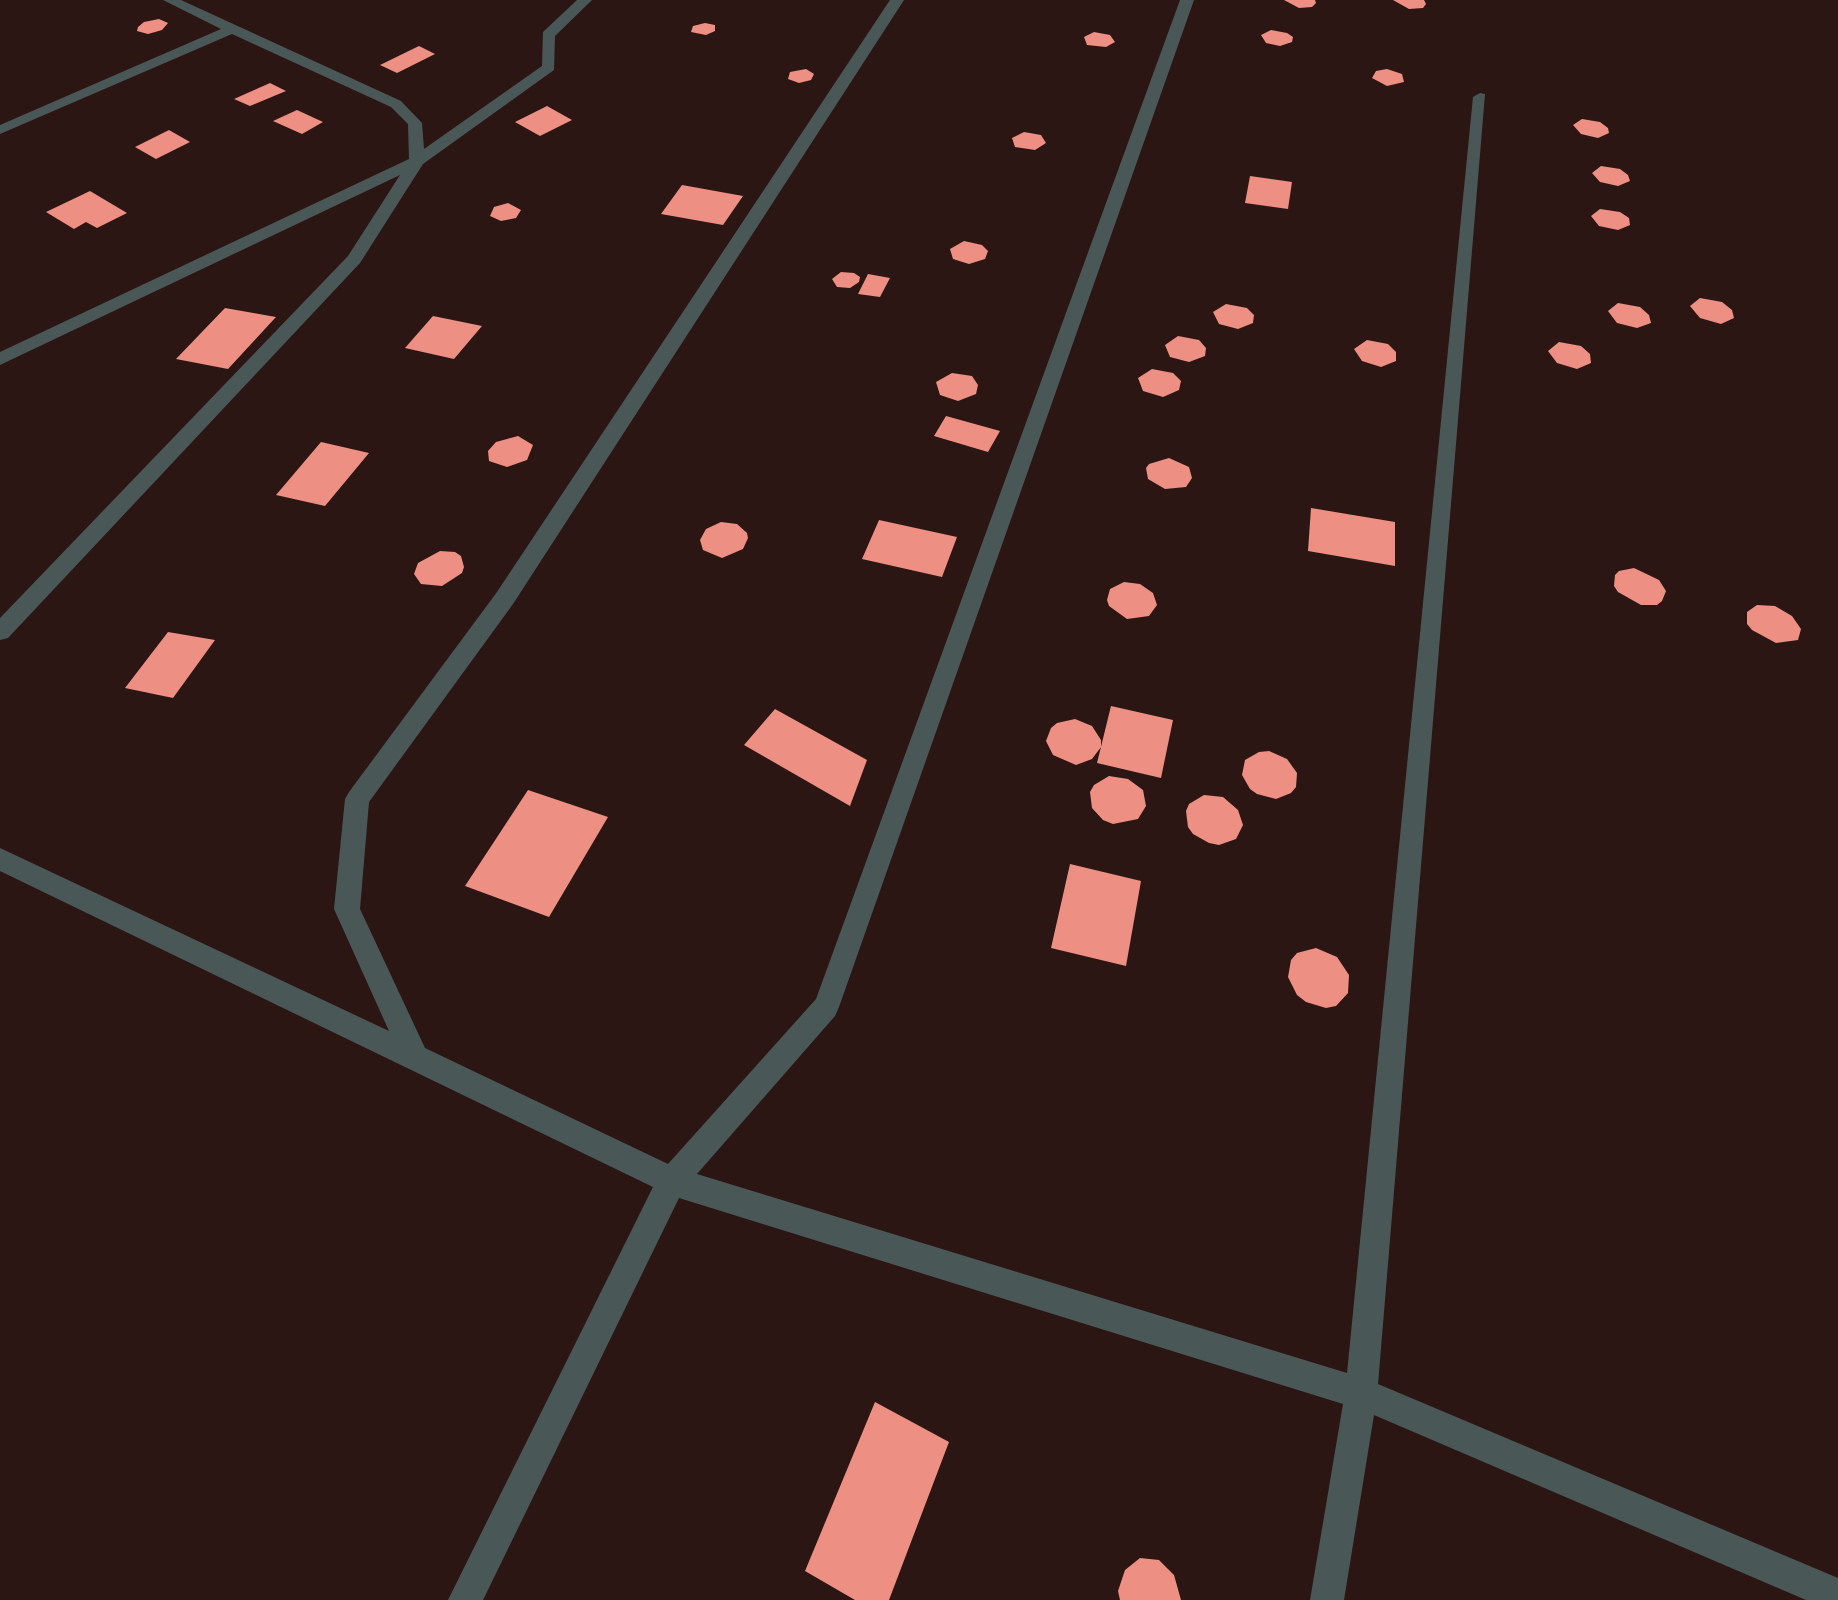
<!DOCTYPE html>
<html>
<head>
<meta charset="utf-8">
<style>
	body { margin:0 }
	canvas { display:block; background:#2b1614 }
</style>
</head>
<body>
<canvas width="1838" height="1600"></canvas>
<script>
const g = document.querySelector('canvas').getContext('2d');
g.lineJoin = 'round';
function paint(path, color) { g.fillStyle = color; g.fill(path, 'evenodd'); }
const poly = rows => new Path2D(rows.map(r => 'M' + r).join(''));
paint(poly([
	[1284,0,1315,0,1316,3,1312,7,1299,8],
	[1393,0,1424,0,1426,4,1423,8,1409,9],
	[159,19,168,23,162,30,148,34,137,31,138,27,144,22],
	[705,23,715,25,715,31,706,35,691,32,693,26],
	[1271,30,1287,33,1293,37,1292,42,1280,46,1266,43,1261,35],
	[1094,32,1110,35,1115,42,1106,47,1087,45,1084,37],
	[419,46,435,54,397,73,380,65],
	[806,69,814,74,811,80,799,83,788,79,790,72],
	[1387,69,1402,74,1404,82,1387,86,1372,78,1376,71],
	[270,83,286,91,250,106,234,99],
	[547,106,572,120,540,136,515,122],
	[297,110,323,122,302,134,273,121],
	[1582,119,1600,122,1608,128,1609,133,1598,138,1581,134,1573,125],
	[169,130,190,142,156,159,135,147],
	[1024,132,1041,135,1046,143,1035,150,1015,147,1012,138],
	[1601,166,1620,169,1628,175,1630,181,1618,186,1600,182,1592,173],
	[1250,176,1292,182,1288,209,1245,203],
	[682,185,743,196,723,225,661,214],
	[90,191,127,213,97,228,86,222,74,229,46,212],
	[508,203,521,210,516,218,501,221,490,216,494,207],
	[1600,209,1620,212,1629,218,1630,225,1618,230,1599,226,1591,216],
	[964,241,982,245,988,251,985,259,969,264,953,259,950,249],
	[841,272,854,273,860,277,859,282,850,288,837,287,832,279],
	[868,274,890,278,880,297,858,294],
	[1700,298,1722,302,1732,310,1734,318,1721,324,1700,318,1690,306],
	[1618,303,1640,307,1649,315,1651,323,1637,328,1617,323,1608,311],
	[1226,304,1247,308,1254,315,1253,323,1238,329,1219,324,1213,312],
	[225,308,276,317,228,369,176,359],
	[433,316,482,326,454,359,405,348],
	[1178,336,1199,340,1206,348,1205,356,1189,362,1170,357,1165,345],
	[1367,340,1388,344,1396,352,1396,361,1381,367,1362,361,1354,349],
	[1559,342,1581,346,1590,354,1591,363,1577,369,1557,363,1548,351],
	[1152,369,1173,373,1181,381,1179,390,1163,397,1143,391,1138,378],
	[952,373,972,376,978,385,976,394,958,401,940,395,936,382],
	[946,416,1000,431,988,452,934,436],
	[518,436,533,445,527,460,507,467,489,461,488,451,496,442],
	[321,442,369,453,325,506,276,495],
	[1169,458,1189,467,1192,478,1186,487,1165,489,1148,479,1146,468,1149,464],
	[1311,508,1395,522,1395,566,1308,551],
	[879,520,957,537,942,577,862,559],
	[721,522,737,524,747,533,748,538,743,549,722,558,703,550,700,540,706,529],
	[440,551,455,552,461,556,464,567,462,573,442,586,421,584,414,574,418,563],
	[1634,568,1659,580,1666,591,1662,601,1657,605,1641,605,1618,592,1614,586,1615,575,1619,571],
	[1124,582,1140,584,1153,593,1157,605,1149,616,1127,619,1109,606,1107,600,1110,589],
	[1757,605,1775,606,1792,616,1801,629,1798,640,1776,643,1752,630,1747,624,1747,612],
	[168,632,215,640,173,698,125,688],
	[1111,706,1173,720,1161,778,1097,763],
	[775,709,867,760,850,806,744,745],
	[1075,719,1092,726,1101,740,1101,747,1092,759,1076,765,1053,755,1046,741,1051,728,1057,723],
	[1269,751,1287,759,1297,773,1296,787,1291,793,1276,799,1257,794,1250,789,1242,775,1245,760,1259,752],
	[1109,776,1128,779,1143,790,1146,806,1138,819,1113,824,1103,820,1092,808,1090,792,1094,785],
	[528,790,608,817,549,917,465,886],
	[1204,795,1223,797,1238,810,1243,825,1236,839,1219,845,1209,843,1193,834,1188,827,1186,811,1189,804],
	[1070,864,1141,881,1126,966,1051,948],
	[1316,948,1337,957,1349,975,1348,993,1336,1006,1326,1008,1306,1002,1297,995,1288,977,1291,960,1297,953],
	[875,1402,949,1442,889,1600,855,1600,805,1571],
	[1140,1558,1159,1560,1174,1575,1181,1600,1120,1600,1118,1591,1125,1570]
]), '#ed8f82');
paint(poly([
	[163,0,181,0,401,101,422,123,424,149,542,66,543,32,577,0,592,0,555,36,554,70,423,164,360,263,8,638,0,640,0,618,348,256,400,175,0,365,0,352,409,159,408,124,391,107,232,34,0,134,0,125,221,29,163,0],
	[890,0,904,0,513,604,369,802,360,909,425,1048,668,1164,816,999,1180,0,1194,0,839,1007,835,1016,697,1174,1347,1373,1473,97,1480,93,1485,94,1378,1384,1838,1578,1838,1600,1806,1600,1374,1415,1344,1600,1310,1600,1343,1404,679,1198,483,1600,448,1600,653,1187,0,871,0,848,389,1031,334,909,345,799,349,792,497,592,890,0]
]), '#4a5757');
</script>
</body>
</html>
